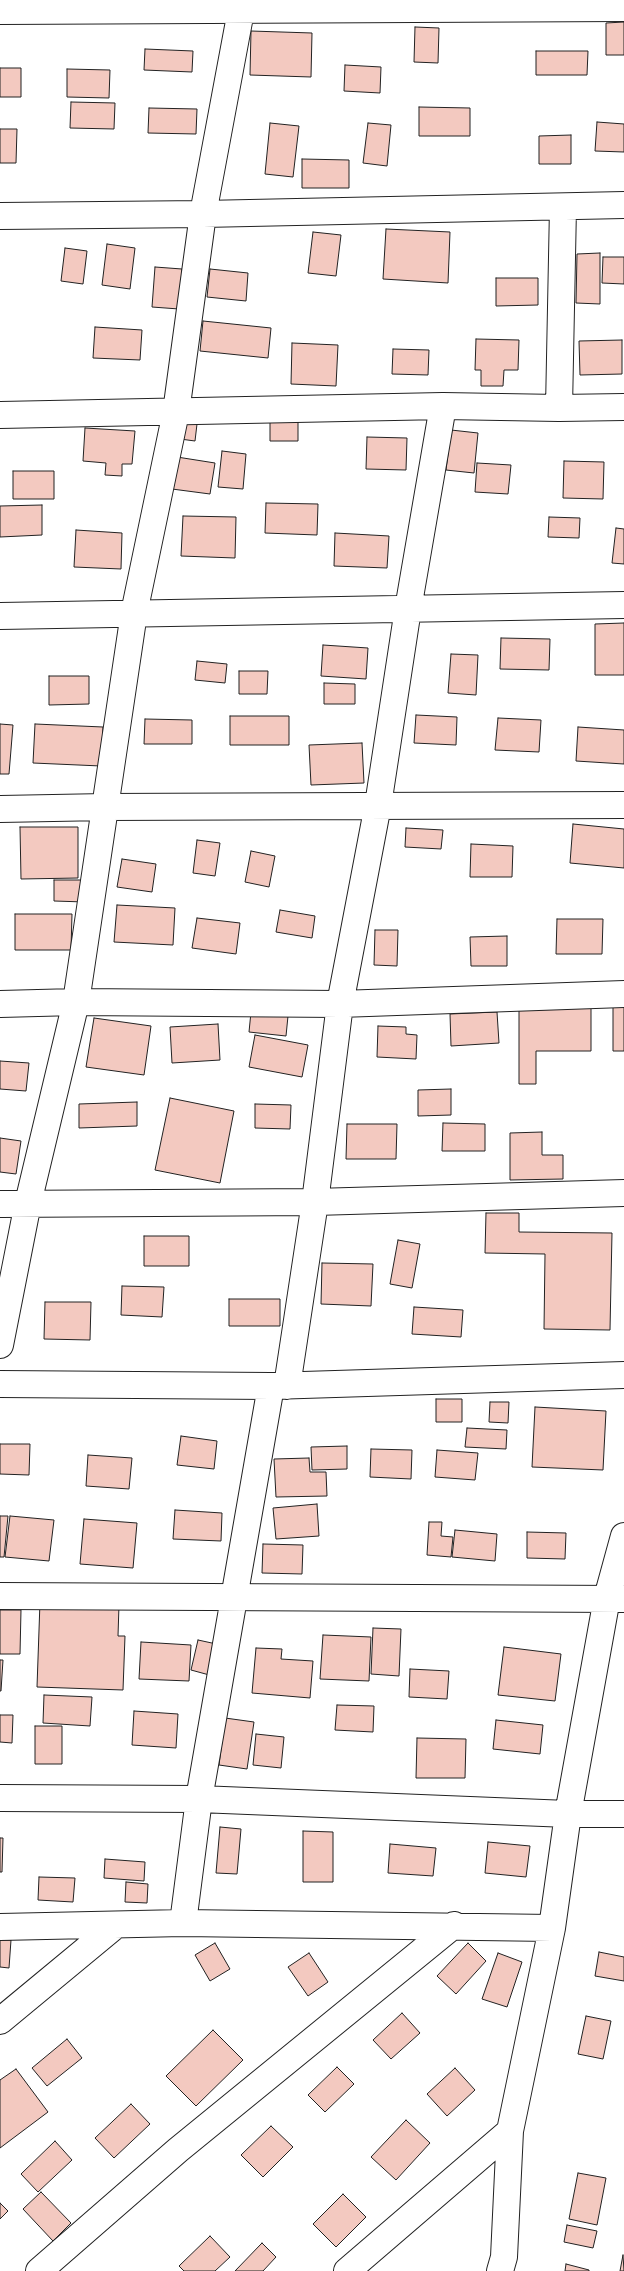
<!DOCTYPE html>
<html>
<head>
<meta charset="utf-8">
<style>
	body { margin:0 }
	canvas { display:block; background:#fff }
</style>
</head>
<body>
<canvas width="624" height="2271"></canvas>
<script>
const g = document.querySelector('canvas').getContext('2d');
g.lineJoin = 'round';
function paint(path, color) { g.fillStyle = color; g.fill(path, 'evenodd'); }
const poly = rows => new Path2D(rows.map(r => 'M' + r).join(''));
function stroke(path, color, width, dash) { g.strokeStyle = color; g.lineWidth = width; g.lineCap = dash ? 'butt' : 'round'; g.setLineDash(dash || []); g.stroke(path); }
const building = poly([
	[624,22,624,55,606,55,606,23,624,22],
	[415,27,439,28,438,63,414,62,415,27],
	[251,31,312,33,311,77,250,75,251,31],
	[145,49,193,51,192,72,144,70,145,49],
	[536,51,588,51,587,75,536,75,536,51],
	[345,65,381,67,380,93,344,91,345,65],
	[0,68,21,68,21,97,0,97,0,68],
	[67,69,110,70,109,98,67,97,67,69],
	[71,102,115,103,114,129,70,128,71,102],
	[419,107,470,108,470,136,419,136,419,107],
	[149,108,197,109,196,134,148,133,149,108],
	[597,122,624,124,624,152,595,151,597,122],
	[270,123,299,126,293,177,265,174,270,123],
	[368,123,391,125,387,166,363,163,368,123],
	[0,129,17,129,16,163,0,163,0,129],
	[571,135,571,164,539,164,539,136,571,135],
	[302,159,349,160,349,188,302,188,302,159],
	[386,229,450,232,448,283,383,279,386,229],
	[313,232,341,235,336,276,308,273,313,232],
	[107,244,135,248,130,289,102,285,107,244],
	[65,248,87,251,83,284,61,281,65,248],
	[600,253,600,304,576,303,577,254,600,253],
	[603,257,624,257,624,284,602,283,603,257],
	[155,267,182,269,179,309,152,307,155,267],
	[210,269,248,273,246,301,207,297,210,269],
	[496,278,538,278,538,305,496,306,496,278],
	[203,321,271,328,268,358,200,351,203,321],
	[95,327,142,330,140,360,93,358,95,327],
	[476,339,519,340,518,370,504,370,503,386,481,386,481,370,475,370,476,339],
	[622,340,622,374,580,375,579,341,622,340],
	[292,343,338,345,336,386,291,384,292,343],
	[393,349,429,350,428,375,392,374,393,349],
	[270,420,298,420,298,441,270,441,270,420],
	[182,423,197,424,195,441,180,439,182,423],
	[85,428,135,431,132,464,122,464,122,476,105,475,106,463,83,461,85,428],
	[451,430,478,433,474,473,446,470,451,430],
	[367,437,407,438,406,470,366,469,367,437],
	[222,451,246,454,243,489,218,487,222,451],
	[177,457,215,463,210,494,172,489,177,457],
	[564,461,604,462,603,499,563,498,564,461],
	[477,463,511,465,508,494,475,492,477,463],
	[13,471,54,471,54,499,13,499,13,471],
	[266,503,318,504,317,535,265,533,266,503],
	[42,505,42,535,0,537,0,506,42,505],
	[183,516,236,517,235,558,181,556,183,516],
	[549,517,580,518,579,538,548,537,549,517],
	[616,528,624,529,624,564,612,563,616,528],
	[76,530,122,533,121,569,74,567,76,530],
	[335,533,389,536,387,568,334,566,335,533],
	[624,623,624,675,595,675,595,624,624,623],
	[501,638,550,639,549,670,500,669,501,638],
	[323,645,368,648,366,679,321,676,323,645],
	[451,654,478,655,476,695,448,693,451,654],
	[197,661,227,664,225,683,195,680,197,661],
	[239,671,268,671,267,694,239,694,239,671],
	[49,676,89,676,89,704,49,705,49,676],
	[324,683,355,684,355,704,324,704,324,683],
	[416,715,457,717,456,745,414,743,416,715],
	[230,716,289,716,289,745,230,745,230,716],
	[498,718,541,720,539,752,495,750,498,718],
	[145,719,192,720,192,744,144,744,145,719],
	[0,724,13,725,9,774,0,774,0,724],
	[35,724,103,727,101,766,33,763,35,724],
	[578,727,624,730,624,764,576,761,578,727],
	[362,743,364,783,311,785,309,745,362,743],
	[573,824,624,829,624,868,570,863,573,824],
	[20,827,78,827,78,878,21,879,20,827],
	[406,828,443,830,441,849,405,847,406,828],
	[197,840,220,843,215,876,193,873,197,840],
	[471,844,513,846,512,877,470,877,471,844],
	[251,851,275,856,269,887,245,882,251,851],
	[122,859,156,864,152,892,117,887,122,859],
	[54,880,85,880,85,902,54,901,54,880],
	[117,905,175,908,173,945,114,942,117,905],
	[280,910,315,916,312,938,276,932,280,910],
	[15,914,72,914,71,950,15,950,15,914],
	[197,918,240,923,236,954,192,948,197,918],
	[557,919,603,919,602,954,556,954,557,919],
	[375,930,398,930,397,966,374,965,375,930],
	[507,936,507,966,471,966,470,937,507,936],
	[519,1006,591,1006,591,1051,536,1051,536,1084,519,1084,519,1006],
	[613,1006,624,1006,624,1051,613,1051,613,1006],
	[251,1012,288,1016,286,1036,249,1032,251,1012],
	[497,1012,499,1043,451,1046,450,1014,497,1012],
	[94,1018,151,1026,144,1075,86,1067,94,1018],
	[218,1024,220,1060,172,1063,170,1027,218,1024],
	[378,1026,406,1027,406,1034,417,1035,416,1059,377,1057,378,1026],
	[255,1035,308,1045,302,1077,249,1067,255,1035],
	[0,1061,29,1063,26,1091,0,1089,0,1061],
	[451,1089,451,1115,418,1116,418,1090,451,1089],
	[170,1098,234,1111,220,1183,155,1170,170,1098],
	[137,1102,137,1126,79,1128,79,1104,137,1102],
	[255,1104,291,1105,290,1129,255,1128,255,1104],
	[443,1123,485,1124,485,1151,442,1151,443,1123],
	[347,1124,397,1124,396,1159,346,1159,347,1124],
	[542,1132,542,1155,563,1155,563,1179,510,1180,510,1133,542,1132],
	[0,1138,21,1141,16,1174,0,1172,0,1138],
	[486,1213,519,1213,519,1232,612,1233,610,1330,544,1329,545,1254,485,1253,486,1213],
	[144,1236,189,1236,189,1266,144,1266,144,1236],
	[398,1240,420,1244,412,1288,390,1284,398,1240],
	[322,1263,373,1264,371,1306,321,1304,322,1263],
	[122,1286,164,1287,162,1317,121,1315,122,1286],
	[229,1299,280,1299,280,1326,229,1326,229,1299],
	[45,1302,91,1302,90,1340,44,1339,45,1302],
	[414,1307,463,1310,461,1337,412,1334,414,1307],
	[436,1399,462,1399,462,1422,436,1422,436,1399],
	[490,1402,509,1402,508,1423,489,1422,490,1402],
	[535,1407,606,1411,603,1470,532,1467,535,1407],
	[467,1428,507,1430,506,1449,465,1447,467,1428],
	[181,1436,217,1441,214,1469,177,1465,181,1436],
	[0,1444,30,1444,29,1475,0,1474,0,1444],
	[347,1446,347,1469,312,1470,311,1447,347,1446],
	[371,1449,412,1450,411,1479,370,1477,371,1449],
	[437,1450,478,1453,475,1480,435,1477,437,1450],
	[88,1455,132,1458,129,1489,86,1486,88,1455],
	[309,1458,310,1472,326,1472,327,1496,276,1497,274,1459,309,1458],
	[317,1504,319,1536,276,1539,273,1508,317,1504],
	[175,1510,222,1513,221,1541,173,1539,175,1510],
	[0,1516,8,1516,4,1557,0,1557,0,1516],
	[10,1516,54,1520,49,1561,5,1557,10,1516],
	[84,1519,137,1523,133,1568,80,1564,84,1519],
	[429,1522,442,1522,441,1536,453,1537,451,1557,427,1555,429,1522],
	[455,1530,497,1534,495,1561,452,1557,455,1530],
	[527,1532,566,1533,565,1559,527,1558,527,1532],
	[263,1544,303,1545,302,1574,262,1573,263,1544],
	[40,1602,119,1605,118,1636,125,1636,123,1690,37,1687,40,1602],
	[0,1610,21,1610,20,1654,0,1654,0,1610],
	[373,1628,401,1629,399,1676,371,1674,373,1628],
	[323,1635,371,1637,369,1681,320,1679,323,1635],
	[198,1640,221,1645,213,1676,191,1670,198,1640],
	[141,1642,191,1645,189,1681,139,1679,141,1642],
	[504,1647,561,1654,555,1701,498,1695,504,1647],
	[256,1648,282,1649,281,1659,313,1661,310,1698,252,1693,256,1648],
	[0,1660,3,1660,1,1691,0,1691,0,1660],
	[410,1669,449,1671,447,1699,409,1697,410,1669],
	[44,1695,92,1697,90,1726,43,1723,44,1695],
	[337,1705,374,1706,373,1732,335,1730,337,1705],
	[134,1711,178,1714,176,1748,132,1745,134,1711],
	[0,1715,13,1715,12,1743,0,1742,0,1715],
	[225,1718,254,1722,247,1769,219,1765,225,1718],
	[496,1720,543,1725,540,1754,493,1749,496,1720],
	[35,1726,62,1726,62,1764,35,1764,35,1726],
	[256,1734,284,1737,281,1768,253,1765,256,1734],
	[417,1738,466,1739,465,1778,416,1778,417,1738],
	[220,1827,241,1829,237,1874,216,1873,220,1827],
	[303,1831,333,1832,333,1882,303,1882,303,1831],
	[0,1838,3,1838,2,1872,0,1872,0,1838],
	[488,1842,530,1846,526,1877,485,1873,488,1842],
	[390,1844,436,1848,433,1876,388,1873,390,1844],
	[105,1859,145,1862,144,1881,104,1878,105,1859],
	[39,1877,75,1878,73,1902,38,1900,39,1877],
	[126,1882,148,1884,147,1903,125,1902,126,1882],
	[0,1940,11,1940,9,1968,0,1967,0,1940],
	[215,1943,230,1969,210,1981,195,1955,215,1943],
	[468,1943,486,1961,456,1994,437,1976,468,1943],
	[599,1952,624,1957,624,1981,595,1976,599,1952],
	[309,1953,328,1982,308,1996,288,1967,309,1953],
	[498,1953,522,1962,507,2007,482,1999,498,1953],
	[402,2013,420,2033,391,2059,373,2040,402,2013],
	[586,2016,611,2021,603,2059,578,2054,586,2016],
	[213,2030,243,2060,196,2106,166,2076,213,2030],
	[67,2039,82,2058,47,2086,32,2068,67,2039],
	[337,2067,354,2084,325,2112,308,2095,337,2067],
	[455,2068,475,2090,447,2116,427,2094,455,2068],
	[16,2069,48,2112,0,2148,0,2080,16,2069],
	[131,2104,150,2124,114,2158,95,2138,131,2104],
	[406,2120,430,2143,396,2180,371,2157,406,2120],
	[271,2126,293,2147,263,2177,241,2155,271,2126],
	[55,2141,72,2160,38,2192,21,2174,55,2141],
	[578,2173,606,2178,597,2225,569,2219,578,2173],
	[41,2192,71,2223,53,2241,23,2209,41,2192],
	[343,2194,366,2217,336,2247,313,2224,343,2194],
	[0,2203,8,2211,0,2219,0,2203],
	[567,2225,597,2231,593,2248,564,2242,567,2225],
	[210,2236,230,2257,215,2271,184,2271,179,2266,210,2236],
	[262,2243,276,2257,263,2271,235,2271,262,2243],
	[623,2255,624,2271,620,2271,623,2255],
	[566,2264,589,2270,589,2271,565,2271,566,2264]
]);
paint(building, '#f3c9c0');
stroke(building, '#222', 1);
const street = poly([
	[0,11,624,8],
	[0,216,203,214,624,205],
	[559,408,563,207],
	[0,415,443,406,559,408,624,407],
	[0,616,624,605],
	[0,809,106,807,624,805],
	[0,1004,76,1002,340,1004,624,994],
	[0,1204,315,1202,624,1193],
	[0,1345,28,1203,76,1002,134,613,176,412,203,214,243,0],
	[0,1384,271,1386,624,1375],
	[287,1386,315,1202,340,1004,378,805,408,609,443,406],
	[0,1596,623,1599],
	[0,1798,199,1799,568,1814,624,1814],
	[183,1923,199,1799,271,1386],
	[0,1927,183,1923,552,1928],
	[0,2021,116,1925],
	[39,2271,178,2150,454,1925],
	[347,2271,510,2131],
	[500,2271,504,2257,510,2131,552,1928,568,1814,607,1598,624,1536]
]);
stroke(street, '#222', 28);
stroke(street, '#fff', 26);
</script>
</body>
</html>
